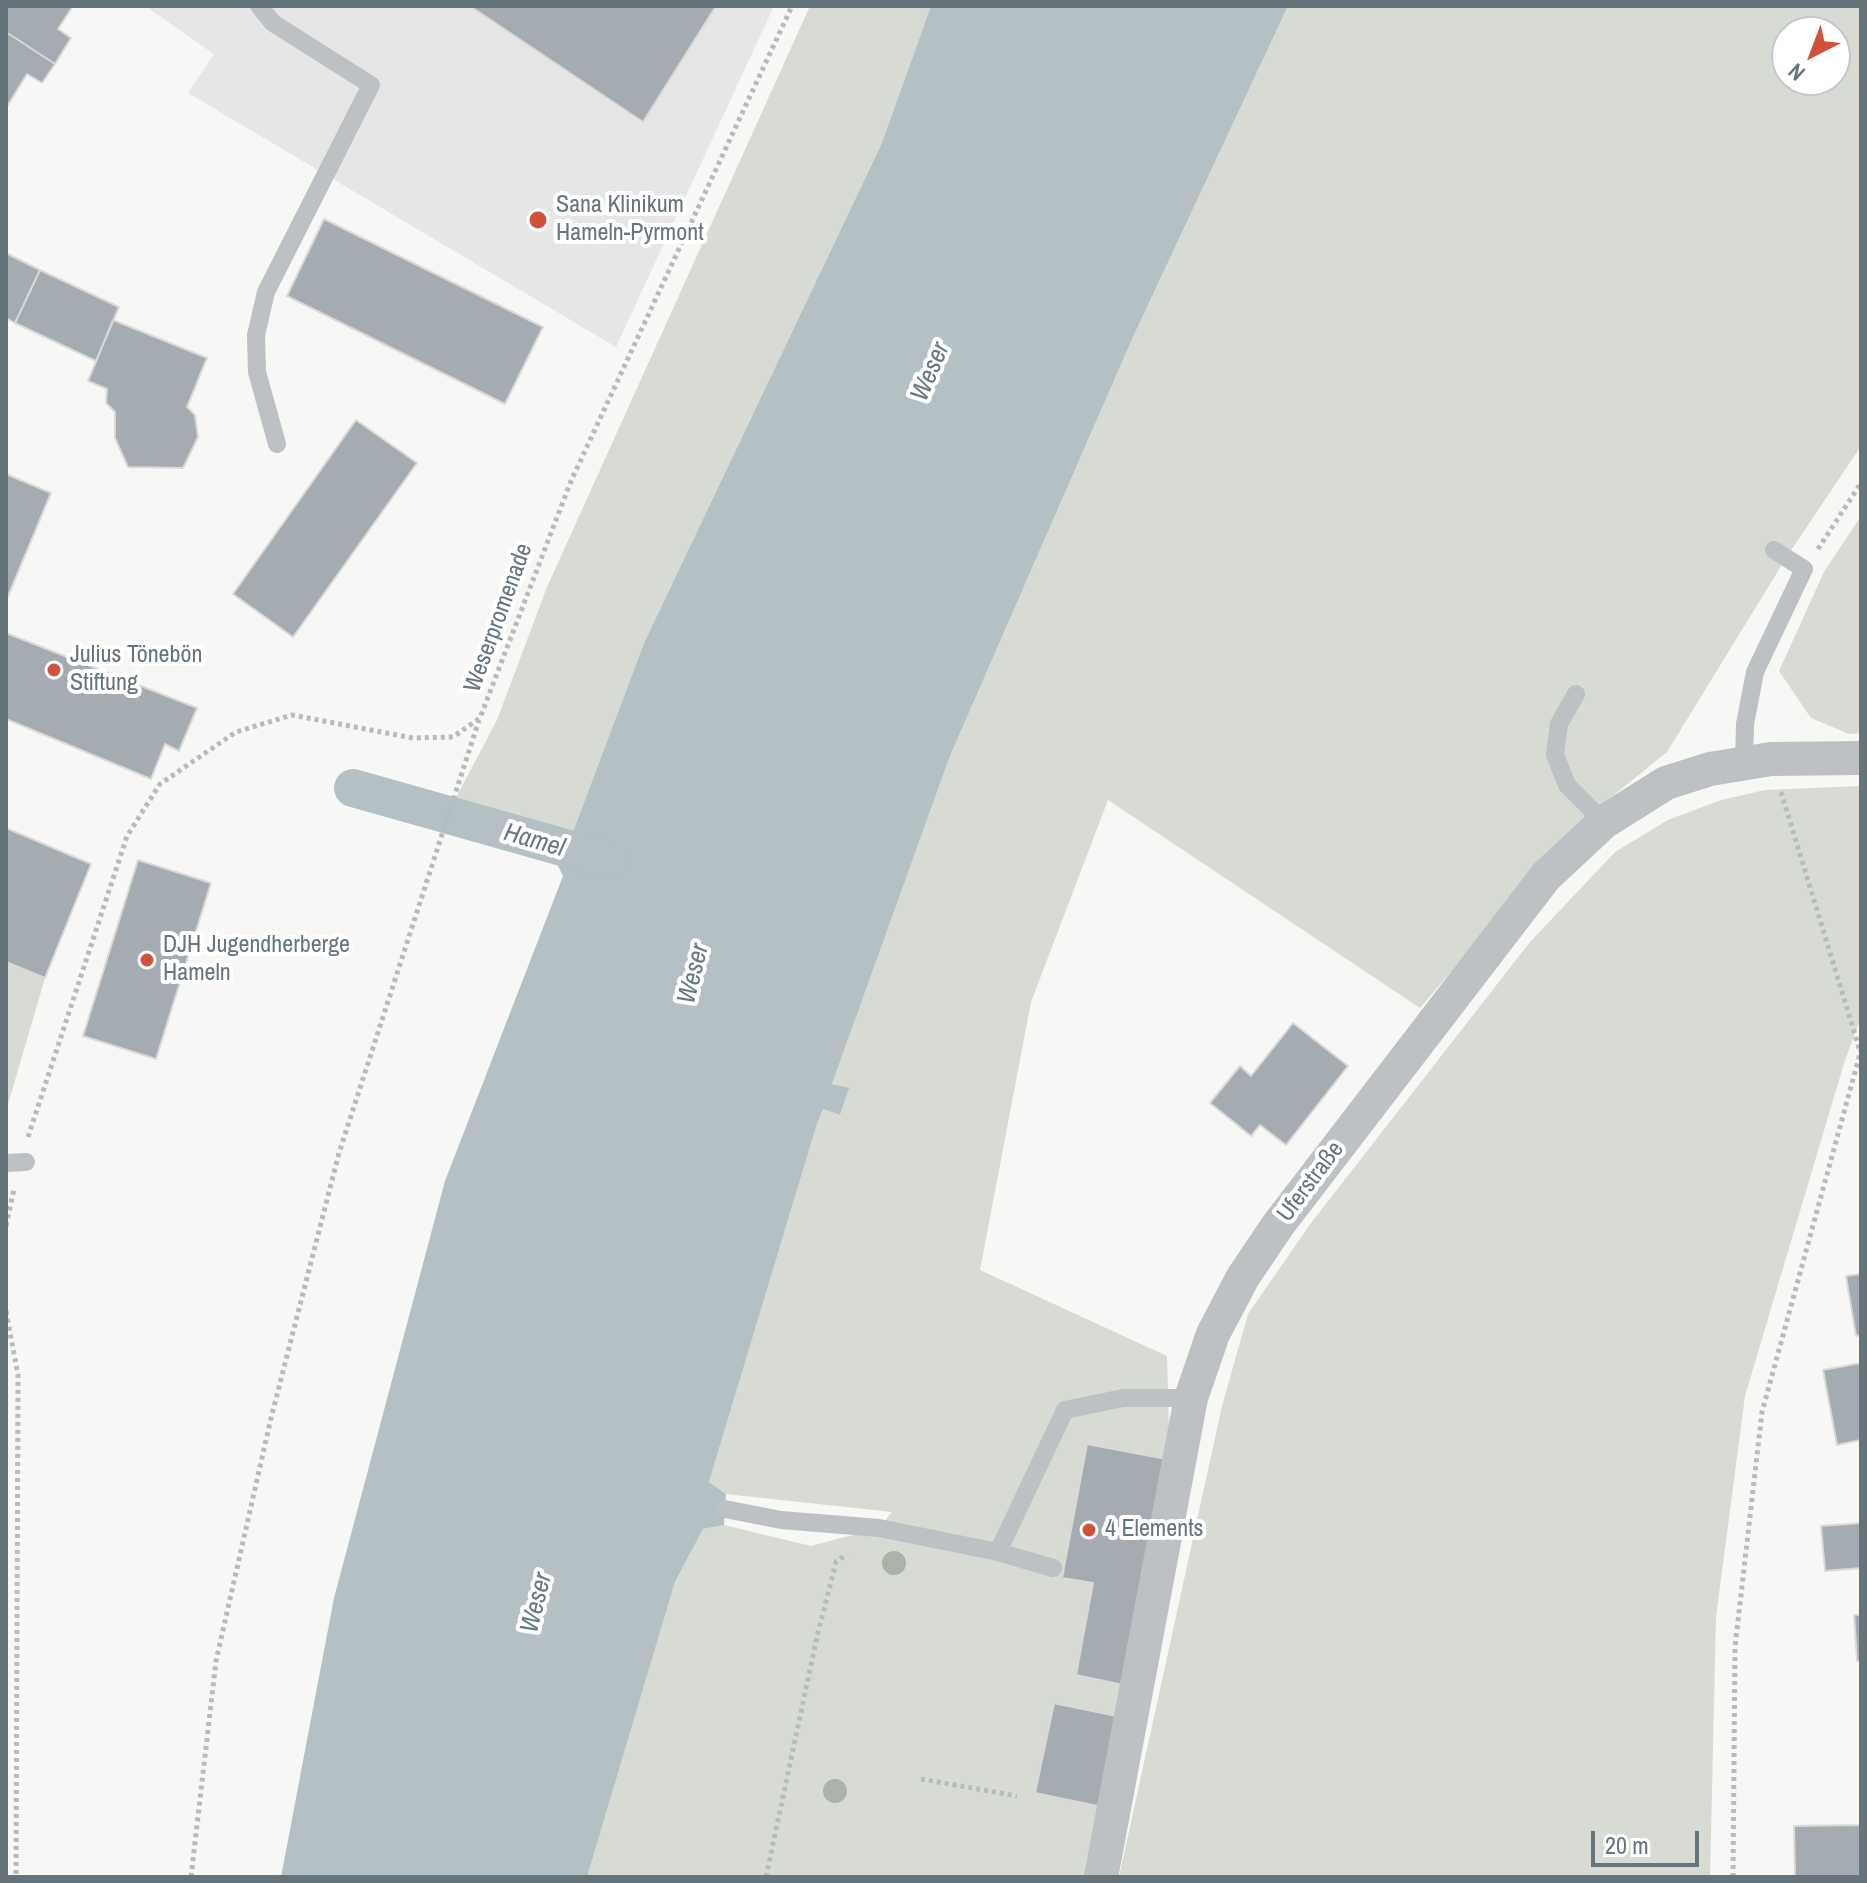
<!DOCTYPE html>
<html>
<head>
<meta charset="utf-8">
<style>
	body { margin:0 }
	#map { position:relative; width:1867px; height:1883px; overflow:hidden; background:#f7f7f5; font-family:"Archivo Narrow",sans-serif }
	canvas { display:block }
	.frame { position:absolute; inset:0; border:8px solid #66747c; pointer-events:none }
	.north { position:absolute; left:1771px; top:16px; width:80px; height:80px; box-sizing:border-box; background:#fff; border:2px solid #c2c7cb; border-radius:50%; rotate:222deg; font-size:22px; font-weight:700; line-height:32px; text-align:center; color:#66747c }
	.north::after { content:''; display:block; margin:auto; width:28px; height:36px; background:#d0523c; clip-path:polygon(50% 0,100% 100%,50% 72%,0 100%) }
	.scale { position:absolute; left:1591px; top:1831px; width:108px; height:36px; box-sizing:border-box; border:4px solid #66747c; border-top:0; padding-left:10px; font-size:24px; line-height:28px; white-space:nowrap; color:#66747c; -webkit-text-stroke:6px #fff; paint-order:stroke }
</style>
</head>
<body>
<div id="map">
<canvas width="1867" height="1883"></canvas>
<div class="frame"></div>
<div class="north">N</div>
<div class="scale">20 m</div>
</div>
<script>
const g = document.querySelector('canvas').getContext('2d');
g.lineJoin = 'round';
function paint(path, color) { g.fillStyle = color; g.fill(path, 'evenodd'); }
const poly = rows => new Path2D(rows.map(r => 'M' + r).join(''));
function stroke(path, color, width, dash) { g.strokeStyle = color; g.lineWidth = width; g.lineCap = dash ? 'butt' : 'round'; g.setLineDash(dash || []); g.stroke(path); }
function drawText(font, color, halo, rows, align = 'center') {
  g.font = font + ' "Archivo Narrow",sans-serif'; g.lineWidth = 8; g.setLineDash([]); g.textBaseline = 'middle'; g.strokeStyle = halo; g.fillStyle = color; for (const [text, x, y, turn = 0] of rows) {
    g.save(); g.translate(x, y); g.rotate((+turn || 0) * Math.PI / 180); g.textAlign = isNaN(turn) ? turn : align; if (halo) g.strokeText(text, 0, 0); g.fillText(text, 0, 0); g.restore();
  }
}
paint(poly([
	[145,6,774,6,616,347,188,93,214,54]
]), '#e5e6e5');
paint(poly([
	[810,6,931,6,881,145,644,643,574,829,565,839,451,807,497,720,547,587],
	[1288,6,1861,6,1861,446,1786,558,1667,752,1572,829,1420,1008,1108,800,1031,1002,980,1270,1167,1356,1170,1467,1088,1877,587,1877,675,1582,703,1529,724,1525,811,1546,879,1528,892,1512,726,1494,709,1482,816,1127,823,1109,840,1115,848,1089,832,1084,950,756,1133,337],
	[1787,32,1835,32,1835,80,1787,80],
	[1861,516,1861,733,1849,734,1811,718,1779,671,1824,572],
	[1861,786,1861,1018,1845,1060,1745,1396,1716,1617,1710,1877,1119,1877,1222,1406,1248,1314,1311,1223,1530,942,1615,852,1668,820,1721,800,1765,790],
	[6,962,45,978,6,1111]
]), '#d7dbd4');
paint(poly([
	[931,6,1288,6,1133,337,950,756,832,1084,849,1088,840,1115,823,1109,816,1127,709,1482,726,1494,724,1525,703,1529,675,1582,587,1877,281,1877,334,1598,445,1181,563,876,555,860,560,845,574,829,644,643,881,145]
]), '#b4c0c3');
stroke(poly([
	[353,788,608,860]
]), '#b4c0c3', 38);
const building = poly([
	[6,6,73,6,58,29,71,38,55,64,6,32,6,6],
	[470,6,716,6,643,122,470,6],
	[6,32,55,64,42,83,27,74,6,108,6,32],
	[324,219,543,327,505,404,287,296,324,219],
	[6,253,40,270,15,323,6,318,6,253],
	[40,270,119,307,96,361,15,323,40,270],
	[113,320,207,358,187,407,195,415,198,437,183,468,128,467,115,438,115,412,106,403,107,389,88,381,113,320],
	[356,420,417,463,293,637,233,594,356,420],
	[6,474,51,493,6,601,6,474],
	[6,633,197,708,179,751,165,744,151,779,6,719,6,633],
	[6,828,91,864,45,978,6,962,6,828],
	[138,860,211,883,156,1059,83,1036,138,860],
	[1293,1023,1348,1066,1286,1145,1260,1125,1251,1136,1210,1103,1240,1066,1251,1076,1293,1023],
	[1861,1274,1861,1335,1856,1336,1846,1276,1861,1274],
	[1861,1363,1861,1440,1837,1445,1823,1370,1861,1363],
	[1087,1444,1166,1459,1123,1685,1076,1675,1093,1583,1062,1578,1087,1444],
	[1861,1523,1861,1568,1825,1571,1821,1526,1861,1523],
	[1854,1615,1861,1615,1861,1661,1857,1661,1854,1615],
	[1054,1703,1121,1717,1102,1807,1035,1793,1054,1703],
	[1861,1825,1861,1877,1795,1877,1794,1826,1861,1825]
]);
paint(building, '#a5acb1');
stroke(building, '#d9d9d7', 2);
stroke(poly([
	[1818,549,1861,483],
	[1781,792,1860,1051],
	[28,1137,127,836,160,784,236,732,292,715,413,738,453,737,480,718,571,481,792,6],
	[6,1226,14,1189],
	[6,1311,18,1375,16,1877],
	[921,1779,1017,1796],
	[191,1877,216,1661,271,1418,339,1153,479,720],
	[766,1877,818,1632,836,1562,847,1554],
	[1733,1877,1735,1647,1762,1412,1861,1050]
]), '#b7bbbc', 5, [4, 4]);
stroke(poly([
	[259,6,273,23,371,85,266,292,256,335,257,372,277,444],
	[1576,694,1559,724,1555,755,1567,785,1604,822],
	[1744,763,1745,724,1755,672,1804,569,1774,550],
	[6,1163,26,1162],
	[725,1509,781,1520,879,1528,998,1552,1053,1568],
	[998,1552,1065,1410,1123,1398,1191,1398]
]), '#bdc1c4', 18);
stroke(poly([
	[1101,1877,1191,1398,1213,1334,1243,1277,1278,1225,1546,876,1604,822,1666,783,1710,769,1771,759,1861,758]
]), '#bdc1c4', 34);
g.fillStyle = '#abb2a7';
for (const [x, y] of [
	[894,1563],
	[835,1791]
]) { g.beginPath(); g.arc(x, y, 12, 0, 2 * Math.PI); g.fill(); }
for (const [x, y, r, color] of [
	[538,220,10,"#d0523c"],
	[54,670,8,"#d0523c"],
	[147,960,8,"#d0523c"],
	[1089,1530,8,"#d0523c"]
]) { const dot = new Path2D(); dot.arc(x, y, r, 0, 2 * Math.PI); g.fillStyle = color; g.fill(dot); stroke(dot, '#fff', 3); }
drawText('24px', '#66747c', '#fff', [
	["Sana Klinikum",556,206],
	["Hameln-Pyrmont",556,234],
	["Julius Tönebön",70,656],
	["Stiftung",70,684],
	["DJH Jugendherberge",163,946],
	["Hameln",163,974],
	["4 Elements",1105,1530]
], 'left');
drawText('24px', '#66747c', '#fff', [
	["Weserpromenade",499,618,-70],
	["Uferstraße",1311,1182,-53]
]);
drawText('italic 26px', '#657a7e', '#fff', [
	["Weser",931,372,-67],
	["Hamel",534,841,16],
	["Weser",694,974,-76],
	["Weser",537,1603,-76]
]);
</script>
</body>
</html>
